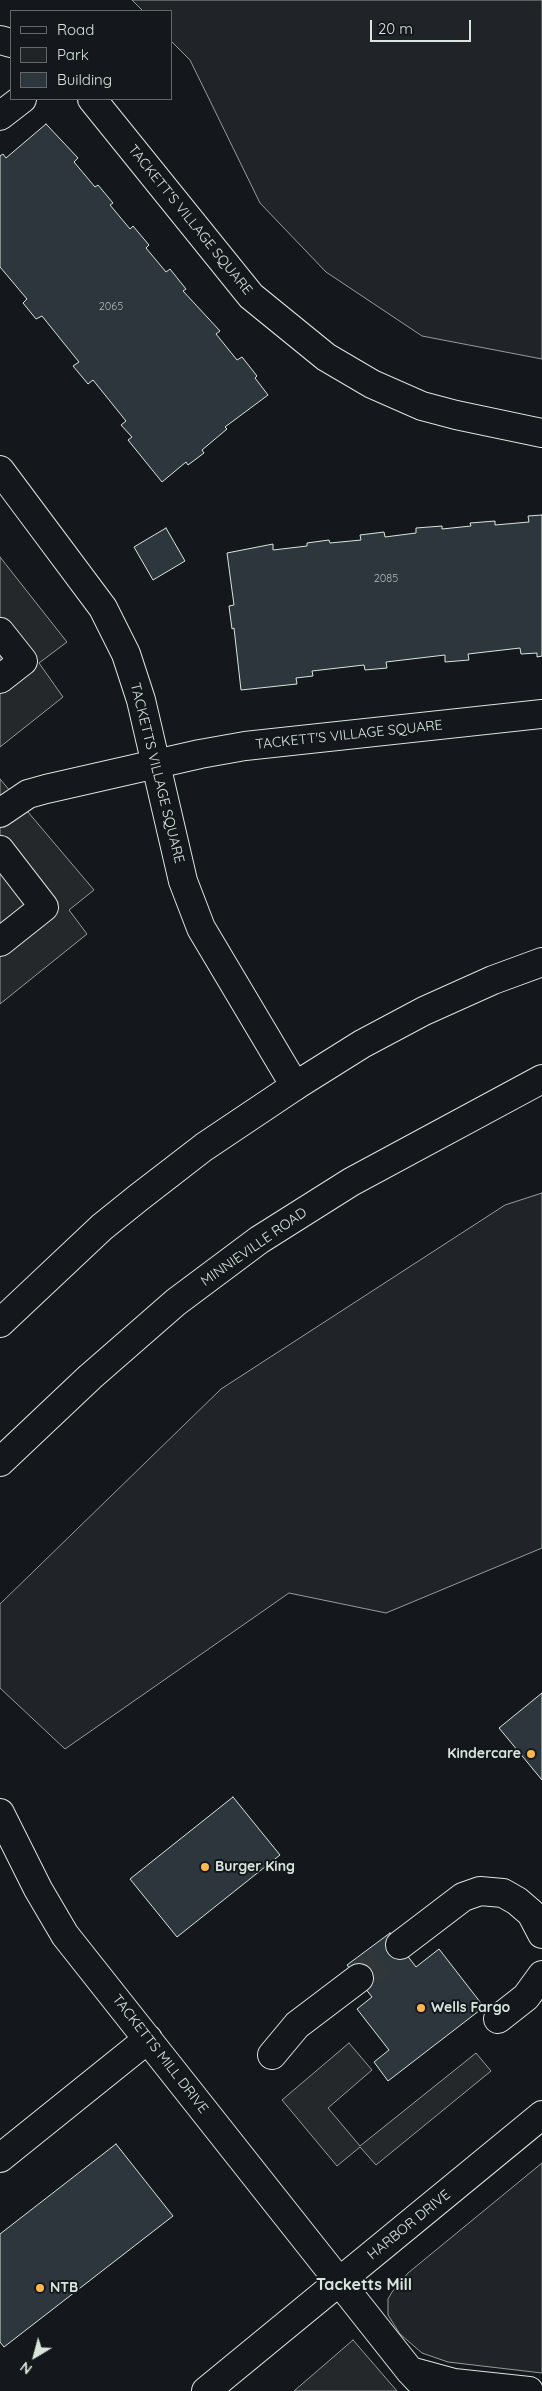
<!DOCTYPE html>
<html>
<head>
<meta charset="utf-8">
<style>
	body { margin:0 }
	#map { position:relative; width:542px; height:2391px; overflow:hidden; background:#14181c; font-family:Quicksand,sans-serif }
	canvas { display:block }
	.legend { position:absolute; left:10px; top:10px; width:162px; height:90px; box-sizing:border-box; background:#14181c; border:1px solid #626a69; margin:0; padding:6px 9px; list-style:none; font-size:15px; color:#d8e6dc }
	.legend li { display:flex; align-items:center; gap:10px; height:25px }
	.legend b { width:25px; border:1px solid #626a69 }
	.north { position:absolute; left:10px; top:2331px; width:50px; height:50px; -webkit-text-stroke:4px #14181c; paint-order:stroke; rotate:217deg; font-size:14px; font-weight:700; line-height:20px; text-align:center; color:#d8e6dc }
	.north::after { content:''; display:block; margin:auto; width:18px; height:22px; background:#d8e6dc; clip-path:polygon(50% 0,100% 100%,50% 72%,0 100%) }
	.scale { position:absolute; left:370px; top:20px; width:101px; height:22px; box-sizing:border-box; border:2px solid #d8e6dc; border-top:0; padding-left:6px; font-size:15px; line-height:18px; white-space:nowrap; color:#d8e6dc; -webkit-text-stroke:4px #14181c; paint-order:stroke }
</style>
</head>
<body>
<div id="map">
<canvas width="542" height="2391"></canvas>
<ul class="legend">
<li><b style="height:6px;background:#14181c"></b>Road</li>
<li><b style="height:14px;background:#202428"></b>Park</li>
<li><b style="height:14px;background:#2c363c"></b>Building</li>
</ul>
<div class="north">N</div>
<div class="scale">20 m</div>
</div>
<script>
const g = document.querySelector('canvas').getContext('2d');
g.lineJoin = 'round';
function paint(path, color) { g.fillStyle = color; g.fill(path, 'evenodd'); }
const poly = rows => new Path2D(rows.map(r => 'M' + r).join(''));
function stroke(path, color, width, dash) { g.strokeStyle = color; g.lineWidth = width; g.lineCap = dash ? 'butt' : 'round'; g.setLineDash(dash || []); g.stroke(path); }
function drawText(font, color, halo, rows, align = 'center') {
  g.font = font + ' Quicksand,sans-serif'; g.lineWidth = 4; g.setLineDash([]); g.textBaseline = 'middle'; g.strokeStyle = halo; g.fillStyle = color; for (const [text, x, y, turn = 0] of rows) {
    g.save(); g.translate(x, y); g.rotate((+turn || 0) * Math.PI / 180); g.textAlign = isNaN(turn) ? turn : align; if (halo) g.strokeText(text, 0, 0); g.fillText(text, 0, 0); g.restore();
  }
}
const green = poly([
	[132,0,542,0,542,359,422,336,326,272,260,203,190,60,171,41,171,11,143,11,132,0],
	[542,1193,542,1548,386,1613,289,1593,65,1749,0,1688,0,1604,221,1389,505,1205,542,1193],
	[542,2163,542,2373,448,2362,422,2353,400,2334,388,2315,388,2299,392,2292,408,2273,542,2163]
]);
paint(green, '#202428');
stroke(green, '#939e99', 1);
const parking = poly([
	[0,557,67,642,39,663,63,697,0,747,0,557],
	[0,779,94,890,69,910,87,934,0,1004,0,779],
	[349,2043,372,2070,328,2108,360,2146,476,2053,491,2071,376,2165,360,2147,337,2166,282,2100,349,2043],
	[353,2340,397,2391,294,2391,353,2340]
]);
paint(parking, '#24282b');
stroke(parking, '#939e99', 1);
const building = poly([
	[46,124,78,158,74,162,95,187,98,185,113,203,110,205,130,229,133,226,149,245,146,248,166,272,170,269,186,289,183,291,220,331,216,334,237,360,242,357,257,376,255,378,268,395,225,427,227,429,202,450,204,453,188,465,186,462,162,482,128,440,132,437,121,425,126,421,93,380,88,384,73,366,79,362,42,316,36,319,23,303,27,299,0,267,0,156,3,154,6,158,46,124],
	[542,515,542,656,537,657,537,653,521,654,520,648,468,654,469,660,445,662,445,655,386,662,387,668,365,670,364,665,312,671,313,676,296,678,297,684,241,690,234,628,232,629,229,606,234,605,227,553,273,544,273,550,307,546,307,543,329,540,330,543,361,540,360,535,384,532,385,537,416,533,416,528,442,526,442,529,471,526,470,523,495,521,495,525,529,522,528,516,542,515],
	[166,528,185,561,153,580,134,547,166,528],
	[542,1693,542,1780,499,1728,542,1693],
	[233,1797,280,1855,177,1937,130,1879,233,1797],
	[390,1933,416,1967,439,1949,484,2007,388,2081,374,2062,389,2050,357,2009,372,1997,347,1965,390,1933],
	[116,2144,173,2216,4,2347,0,2342,0,2234,116,2144]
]);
paint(building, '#2c363c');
stroke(building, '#d8e6dc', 1);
stroke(poly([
	[359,1978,400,1945]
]), '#313739', 28, [28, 14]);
const minor = poly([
	[0,40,11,43],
	[92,99,251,296,326,357,372,384,422,406,456,415,542,433],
	[0,116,22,99],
	[0,470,103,608,126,654,141,700,183,881,201,928,295,1086],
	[0,632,23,661,0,679],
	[0,813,28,794,46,789,200,754,245,746,542,714],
	[0,850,44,907,0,942],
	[0,1813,38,1889,65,1935,410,2371,429,2391],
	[400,1945,463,1897,480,1891,503,1893,517,1901,531,1913,542,1934],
	[498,2019,526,1997,542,1975],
	[272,2055,297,2025,359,1978],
	[0,2158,148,2039],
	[410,2371,454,2383,529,2391],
	[206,2391,542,2115]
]);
const major = poly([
	[0,1323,102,1227,138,1198,204,1147,295,1086,362,1044,424,1011,493,980,542,962],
	[0,1462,90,1377,176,1302,259,1240,351,1182,542,1079]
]);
stroke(minor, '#d8e6dc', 30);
stroke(major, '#d8e6dc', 30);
stroke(minor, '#14181c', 28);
stroke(major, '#14181c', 28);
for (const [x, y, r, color] of [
	[531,1754,5,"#ffb74d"],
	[205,1867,5,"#ffb74d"],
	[421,2008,5,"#ffb74d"],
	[40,2288,5,"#ffb74d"]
]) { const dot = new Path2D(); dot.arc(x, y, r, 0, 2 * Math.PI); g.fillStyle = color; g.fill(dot); stroke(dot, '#14181c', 2); }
drawText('11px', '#adbab4', null, [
	["2065",111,307],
	["2085",386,579]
]);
drawText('14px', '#d8e6dc', '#14181c', [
	["TACKETT'S VILLAGE SQUARE",190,220,51],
	["TACKETT'S VILLAGE SQUARE",349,735,-6],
	["TACKETTS VILLAGE SQUARE",157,773,76],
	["MINNIEVILLE ROAD",254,1247,-35],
	["TACKETTS MILL DRIVE",160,2054,52],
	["HARBOR DRIVE",409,2225,-39]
]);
drawText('bold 14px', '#d8e6dc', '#14181c', [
	["Kindercare",521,1754,"right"],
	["Burger King",215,1867],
	["Wells Fargo",431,2008],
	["NTB",50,2288]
], 'left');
drawText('bold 16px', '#d8e6dc', '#14181c', [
	["Tacketts Mill",364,2285]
]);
</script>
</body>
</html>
